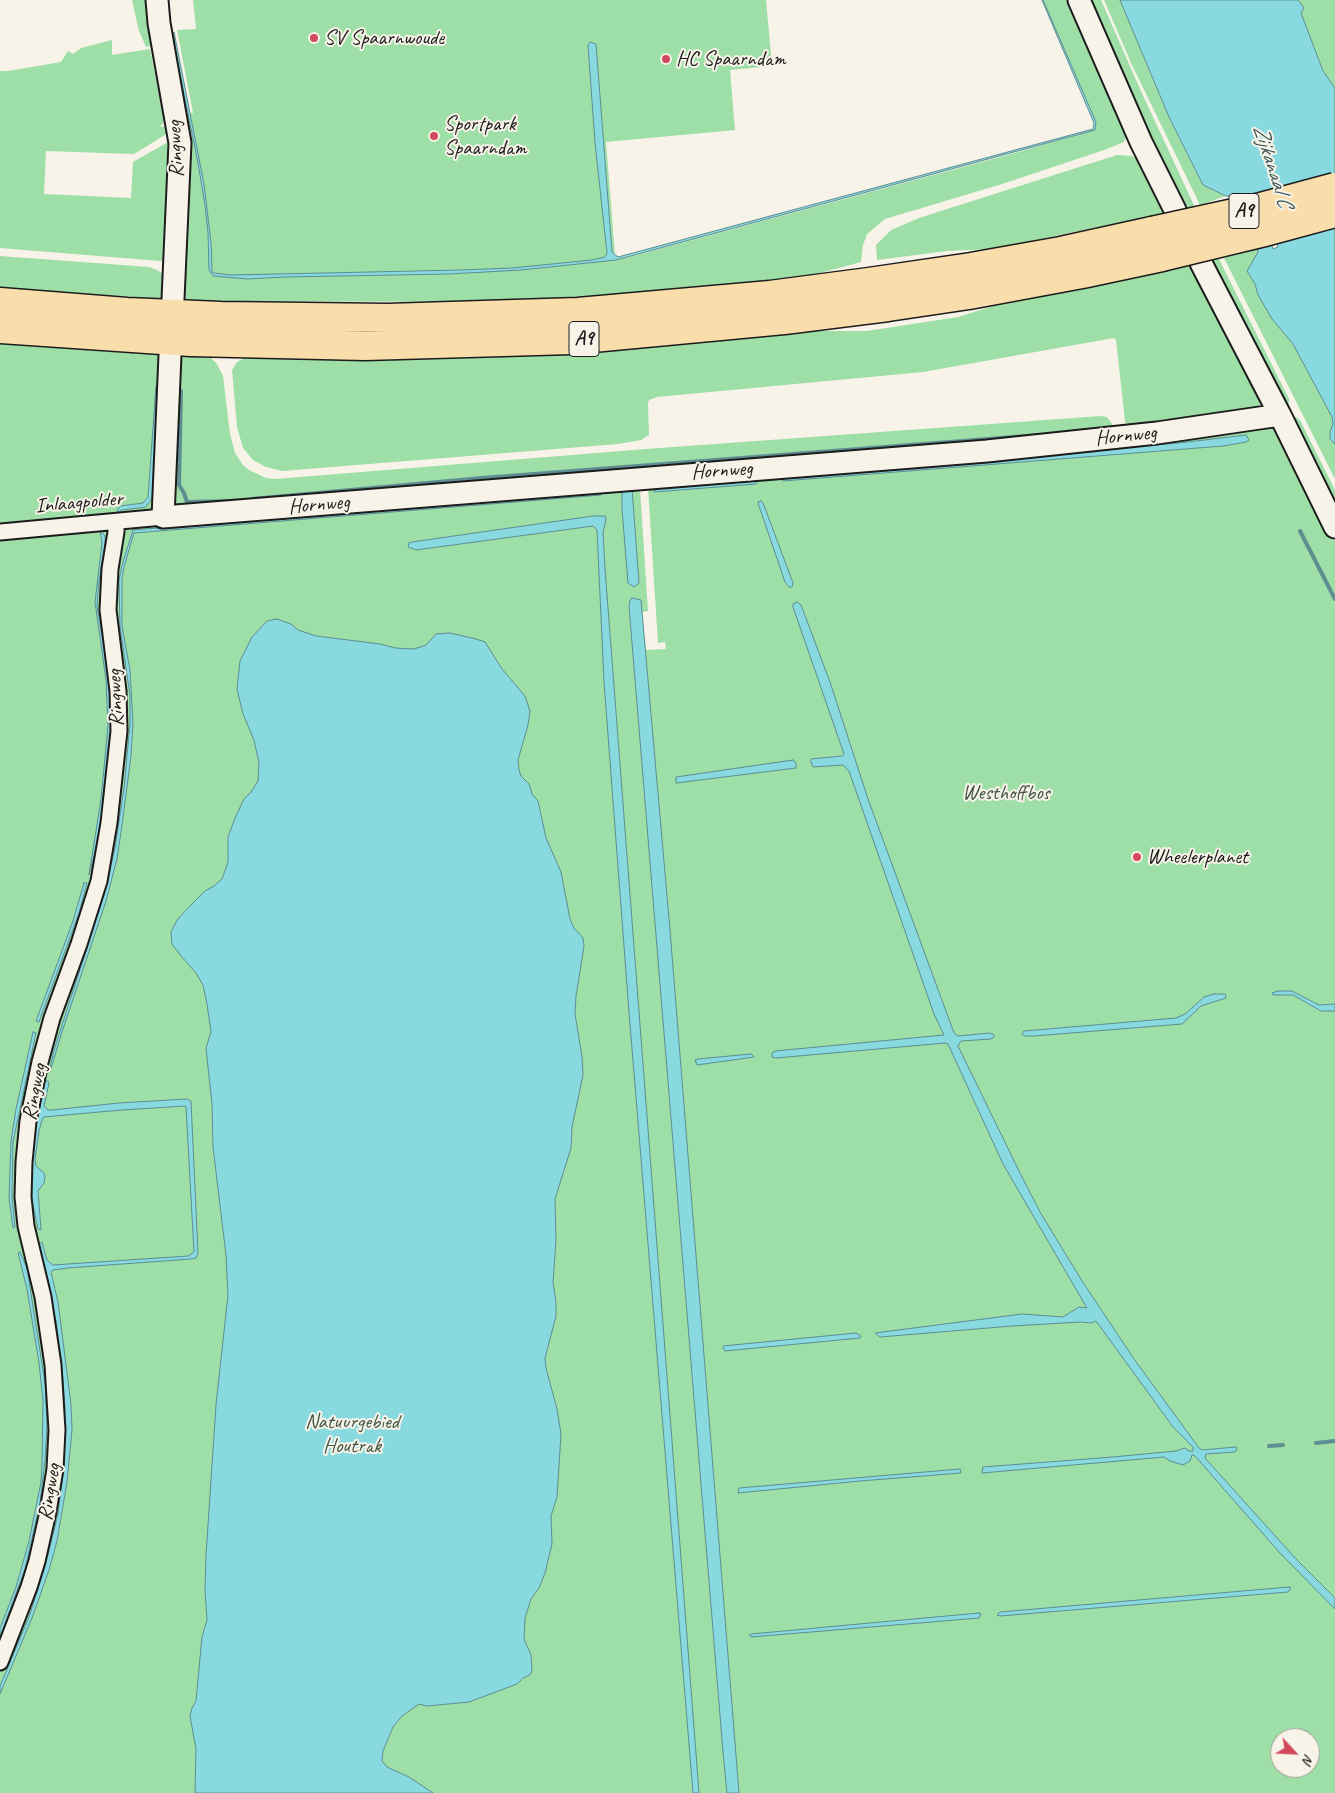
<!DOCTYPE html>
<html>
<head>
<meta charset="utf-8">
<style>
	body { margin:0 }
	#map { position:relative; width:1335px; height:1793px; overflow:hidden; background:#f7f3e8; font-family:Caveat,sans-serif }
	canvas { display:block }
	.north { position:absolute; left:1270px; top:1728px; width:50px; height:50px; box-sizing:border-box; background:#f7f3e8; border:1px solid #9f9d96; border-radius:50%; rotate:115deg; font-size:14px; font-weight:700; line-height:20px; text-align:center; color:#1c1c1c }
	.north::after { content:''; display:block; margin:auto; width:18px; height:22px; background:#d1495b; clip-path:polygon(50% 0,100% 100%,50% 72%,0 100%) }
</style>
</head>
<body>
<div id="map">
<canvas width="1335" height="1793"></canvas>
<div class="north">N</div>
</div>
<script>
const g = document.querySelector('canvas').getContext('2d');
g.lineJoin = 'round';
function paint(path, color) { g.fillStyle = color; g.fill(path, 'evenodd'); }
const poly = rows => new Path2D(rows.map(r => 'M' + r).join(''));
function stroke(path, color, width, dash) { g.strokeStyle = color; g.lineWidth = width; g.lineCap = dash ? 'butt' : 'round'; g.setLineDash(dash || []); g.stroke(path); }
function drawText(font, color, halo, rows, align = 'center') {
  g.font = font + ' Caveat,sans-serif'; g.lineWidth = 4; g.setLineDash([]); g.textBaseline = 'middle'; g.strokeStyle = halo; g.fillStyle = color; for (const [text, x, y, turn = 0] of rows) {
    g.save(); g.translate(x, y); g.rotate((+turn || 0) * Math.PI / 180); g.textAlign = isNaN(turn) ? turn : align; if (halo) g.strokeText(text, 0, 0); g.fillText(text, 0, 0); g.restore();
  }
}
paint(poly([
	[132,0,145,0,172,126,165,135,134,154,46,151,44,194,131,198,133,162,168,142,175,147,168,256,161,261,0,248,0,71,8,71,61,62,68,51,73,54,81,48,112,40,112,55,150,49,164,118,164,122,160,127,167,126,150,46,146,47,139,31],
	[193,0,766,0,772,66,730,70,735,130,606,142,615,255,626,258,1015,153,1090,131,1096,128,1096,122,1043,0,1073,0,1127,132,1124,142,1107,149,1002,184,885,219,867,234,863,245,861,262,805,277,630,295,511,302,177,301,181,113,193,113,177,30,196,29],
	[1085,0,1101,0,1140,89,1219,259,1289,399,1289,403,1286,405,1231,309],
	[1104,0,1120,0,1169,117,1203,185,1226,196,1200,205,1132,65],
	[1298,0,1335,0,1335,88,1323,71,1301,13,1304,8],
	[1117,155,1132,156,1144,162,1165,213,993,249,947,251,877,260,876,245,891,230,919,218],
	[1335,228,1335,479,1224,258,1272,245,1273,249,1278,247,1277,243],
	[0,256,149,267,157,270,163,274,167,283,168,297,161,293,165,299,0,288],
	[1189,266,1197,271,1262,400,1258,408,1131,427,1125,422,1116,340,1114,338,923,372,657,397,649,400,648,403,649,435,641,440,618,444,282,471,266,467,253,460,243,448,237,427,232,370,237,362,246,357,372,358,375,360,546,354,670,346,815,331,867,331,958,317,1009,301],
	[0,344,160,355,154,507,152,509,149,511,0,527],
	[179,355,206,357,211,358,217,364,223,376,230,434,235,453,243,465,249,470,266,478,275,479,646,449,1101,416,1107,417,1116,429,185,511,170,504],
	[1296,417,1300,420,1335,490,1335,515,1292,418],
	[1274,424,1293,453,1335,541,1335,1793,0,1793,0,539,125,530,132,525,640,489,648,611,642,612,646,650,666,649,665,642,658,643,648,488],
	[1280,1738,1310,1738,1310,1768,1280,1768]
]), '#9edea7');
const water = poly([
	[1042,0,1043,0,1096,122,1095,130,616,260,521,270,449,274,285,277,248,279,213,276,209,270,208,233,205,205,198,163,174,45,174,32,204,184,211,242,212,272,214,273,231,275,462,270,512,268,592,260,605,257,607,253,595,143,588,45,590,42,596,44,612,252,618,257,1093,129,1094,123,1042,0],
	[1120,0,1298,0,1304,8,1301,13,1323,71,1335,88,1335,224,1249,223,1240,197,1226,196,1203,185,1169,117,1120,0],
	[1335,228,1335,444,1330,439,1330,432,1333,424,1332,417,1293,344,1272,319,1258,295,1255,284,1247,271,1258,252,1257,249,1272,245,1273,249,1278,247,1277,243,1335,228],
	[156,386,158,388,152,498,146,507,122,510,119,512,117,511,120,506,143,503,148,497,156,386],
	[1246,435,1249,440,1246,442,1223,446,783,481,780,478,981,458,1179,443,1246,435],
	[758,479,756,484,654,492,655,488,758,479],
	[624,488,632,488,639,583,634,587,628,583,622,509,622,491,624,488],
	[601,492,602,493,601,495,134,533,124,567,122,580,122,626,130,670,133,723,131,756,122,825,117,859,106,901,61,1035,50,1072,49,1072,54,1050,105,892,115,848,124,788,130,723,130,695,120,627,119,581,122,565,133,530,601,492],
	[761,501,763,503,793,583,792,587,789,587,785,582,759,506,758,502,761,501],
	[593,516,605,516,606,520,603,532,605,569,699,1793,693,1793,629,1012,604,682,597,530,593,526,416,550,408,547,409,543,412,542,593,516],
	[100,531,105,536,105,543,99,581,97,605,110,686,111,726,109,764,103,811,94,856,89,875,101,799,108,726,106,680,95,602,102,543,100,531],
	[632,598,641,600,642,612,670,930,739,1793,727,1793,723,1752,629,606,630,601,632,598],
	[797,602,801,605,830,682,868,799,954,1033,958,1036,990,1033,994,1035,994,1037,991,1039,961,1041,958,1046,1020,1173,1040,1212,1082,1281,1134,1359,1199,1448,1202,1450,1236,1447,1237,1450,1234,1452,1206,1454,1205,1458,1297,1560,1335,1598,1335,1609,1279,1552,1195,1456,1192,1455,1190,1461,1183,1465,1170,1461,1164,1457,982,1473,983,1467,1113,1457,1176,1451,1185,1448,1189,1451,1193,1451,1193,1447,1173,1427,1096,1321,1091,1323,1081,1322,1012,1326,880,1337,875,1333,1022,1314,1063,1317,1079,1307,1087,1308,1003,1164,948,1044,945,1043,776,1058,772,1057,772,1053,775,1051,944,1035,934,1014,849,771,843,765,813,767,811,762,811,759,842,756,844,754,793,607,793,604,797,602],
	[277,619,291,624,298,630,316,636,380,644,395,648,414,649,426,645,436,634,450,633,476,639,485,642,502,669,525,696,530,711,528,725,518,760,519,770,521,776,529,784,532,794,538,801,546,838,561,872,570,919,574,928,583,938,584,946,576,996,575,1014,582,1057,583,1075,572,1127,571,1148,555,1199,556,1240,553,1283,556,1302,556,1316,545,1358,546,1368,557,1409,561,1434,557,1497,551,1516,552,1544,545,1573,539,1588,531,1599,525,1618,524,1639,531,1655,532,1670,530,1675,523,1678,517,1684,469,1702,427,1706,419,1704,402,1716,393,1727,383,1751,382,1761,387,1767,409,1777,433,1793,195,1793,196,1749,190,1716,192,1708,196,1701,202,1637,207,1620,205,1591,206,1555,216,1405,228,1295,226,1255,213,1147,212,1104,206,1048,211,1032,207,1004,203,985,196,973,182,957,172,944,171,932,177,920,189,907,205,891,214,886,222,879,228,862,228,837,235,818,244,799,251,792,258,781,259,763,254,740,243,714,237,689,240,661,252,637,267,621,277,619],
	[793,760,796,763,796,768,676,783,676,777,793,760],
	[84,883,87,883,79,913,39,1022,36,1021,73,921,84,883],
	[1278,991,1292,991,1319,1005,1335,1004,1335,1011,1321,1011,1293,995,1273,995,1272,993,1278,991],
	[1214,994,1225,994,1226,998,1201,1006,1182,1024,1034,1036,1024,1036,1022,1034,1024,1031,1176,1018,1185,1014,1204,997,1214,994],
	[33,1032,36,1033,13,1142,12,1196,15,1227,13,1228,9,1198,11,1141,16,1109,33,1032],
	[751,1054,754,1057,697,1065,695,1060,698,1059,751,1054],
	[45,1081,48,1081,49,1083,44,1106,48,1110,52,1110,119,1103,187,1099,191,1101,198,1253,196,1258,191,1259,67,1268,53,1270,51,1272,58,1302,71,1404,72,1430,67,1482,57,1541,49,1570,32,1618,0,1694,0,1686,29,1617,45,1567,58,1514,64,1466,65,1409,63,1379,56,1321,39,1244,42,1242,47,1260,53,1265,188,1256,194,1252,186,1107,185,1106,122,1110,44,1117,42,1120,39,1131,35,1159,36,1166,44,1173,45,1176,44,1183,38,1191,41,1230,38,1229,32,1200,31,1157,38,1114,45,1081],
	[20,1252,27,1268,45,1383,47,1425,45,1460,40,1503,25,1569,0,1637,0,1628,16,1587,29,1541,41,1482,42,1463,43,1401,39,1363,27,1289,18,1253,20,1252],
	[856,1333,861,1336,860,1338,725,1351,723,1348,723,1346,856,1333],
	[960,1469,961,1473,860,1481,738,1493,739,1488,960,1469],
	[1289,1587,1291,1588,1288,1592,1000,1616,997,1615,1000,1612,1289,1587],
	[979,1613,981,1614,979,1618,751,1637,749,1635,751,1634,979,1613]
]);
paint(water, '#89dae0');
stroke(water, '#5d8e92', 1);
stroke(poly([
	[181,391,179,485,184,493,187,502,233,501],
	[252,499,482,478,1040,435],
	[1300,531,1335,599],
	[1316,1443,1335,1441],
	[1269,1446,1283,1445]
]), '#5d8e92', 4);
const street = poly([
	[0,532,163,517],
	[0,1662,29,1587,37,1561,48,1512,55,1469,57,1430,53,1365,43,1297,26,1226,23,1197,24,1162,28,1121,40,1062,52,1018,79,944,99,881,109,823,119,731,118,691,108,610,110,569,116,532,116,522]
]);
const secondary = poly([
	[157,0,159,23,180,143,173,299],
	[1079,0,1141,142,1175,210],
	[1201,263,1280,415,1335,527],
	[170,355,163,517,987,451,1157,433,1280,415]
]);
const highway = poly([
	[0,302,127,312,221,316,388,318,578,312,770,295,869,282,971,267,1061,251,1152,231],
	[0,329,191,342,365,346,571,340,784,320,888,307,969,295,1082,274,1162,257]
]);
stroke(street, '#1c1c1c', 19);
stroke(secondary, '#1c1c1c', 25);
stroke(highway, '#1c1c1c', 31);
stroke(street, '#f7f3e8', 15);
stroke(secondary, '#f7f3e8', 21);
stroke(highway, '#f9deab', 28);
const highwayBridge = poly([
	[1152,231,1257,208,1335,187],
	[1162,257,1261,233,1335,213]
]);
stroke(highwayBridge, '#1c1c1c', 31, []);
stroke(highwayBridge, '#f9deab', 28);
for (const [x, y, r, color] of [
	[314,38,5,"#d1495b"],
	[666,59,5,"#d1495b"],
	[434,136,5,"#d1495b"],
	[1137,857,5,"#d1495b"]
]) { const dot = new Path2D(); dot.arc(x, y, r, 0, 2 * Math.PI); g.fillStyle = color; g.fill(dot); stroke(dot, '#f7f3e8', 2); }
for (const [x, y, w] of [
	[1244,211,30],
	[584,339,30]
]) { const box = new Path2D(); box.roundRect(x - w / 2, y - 17.5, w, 35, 4); g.fillStyle = '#f7f3e8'; g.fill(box); stroke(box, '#1c1c1c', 1); }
drawText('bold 20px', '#1c1c1c', null, [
	["A9",1244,211],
	["A9",584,339]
]);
drawText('21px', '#1c1c1c', '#f7f3e8', [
	["SV Spaarnwoude",324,38],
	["HC Spaarndam",676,59],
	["Sportpark",444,124],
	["Spaarndam",444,148],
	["Wheelerplanet",1147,857]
], 'left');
drawText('21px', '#1c1c1c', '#f7f3e8', [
	["Ringweg",176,149,-93],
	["Hornweg",1126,436,-6],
	["Hornweg",722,471,-4],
	["Inlaagpolder",79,503,-5],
	["Hornweg",319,505,-5],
	["Ringweg",116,698,-93],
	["Ringweg",35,1092,-79],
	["Ringweg",50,1492,-81]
]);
drawText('21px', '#435646', '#f7f3e8', [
	["Westhoffbos",1006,793],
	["Natuurgebied",352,1422],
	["Houtrak",352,1446]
]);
drawText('italic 22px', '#3d5557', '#f7f3e8', [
	["Zijkanaal C",1272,166,72]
]);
</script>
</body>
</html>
